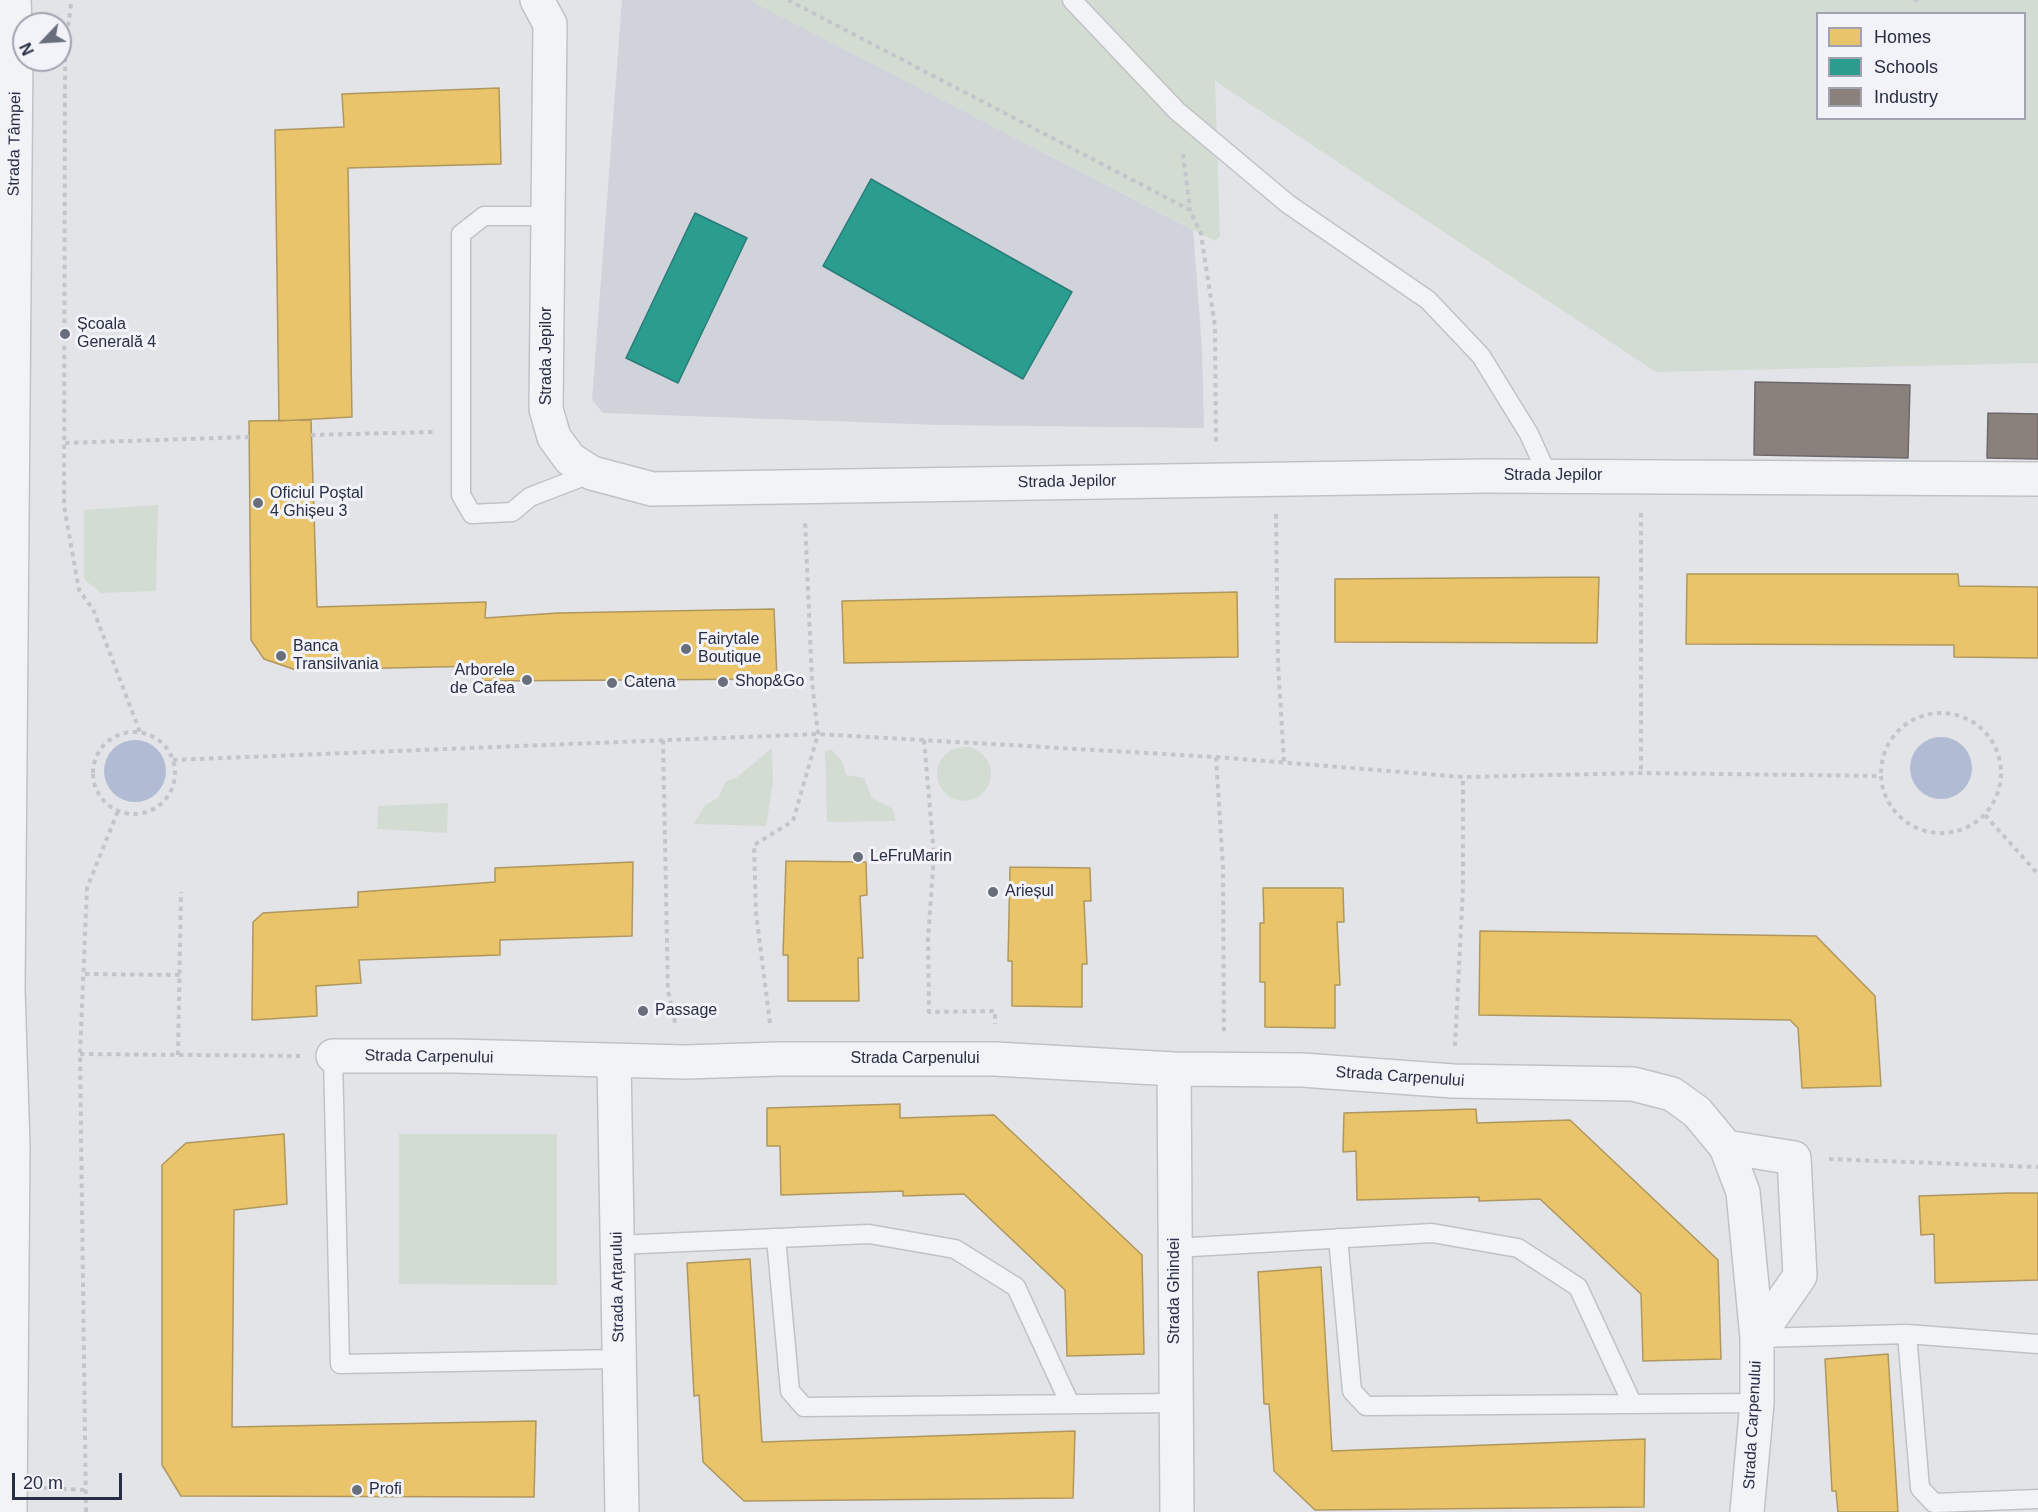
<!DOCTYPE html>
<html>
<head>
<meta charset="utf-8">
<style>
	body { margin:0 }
	#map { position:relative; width:2038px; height:1512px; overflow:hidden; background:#e3e4e8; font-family:Helvetica,sans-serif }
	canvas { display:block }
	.legend { position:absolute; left:1816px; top:12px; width:210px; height:108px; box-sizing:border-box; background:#f1f3f8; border:2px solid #a1a4b0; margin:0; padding:8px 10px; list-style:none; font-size:18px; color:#282e43 }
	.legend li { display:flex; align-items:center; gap:12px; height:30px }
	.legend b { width:30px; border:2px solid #a1a4b0 }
	.north { position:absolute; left:12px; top:12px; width:60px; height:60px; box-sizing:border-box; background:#f1f3f8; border:2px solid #a1a4b0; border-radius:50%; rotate:245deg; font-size:16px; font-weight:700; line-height:24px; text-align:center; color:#282e43 }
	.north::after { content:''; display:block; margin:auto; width:21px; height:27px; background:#696e7d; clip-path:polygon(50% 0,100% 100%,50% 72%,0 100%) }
	.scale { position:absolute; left:12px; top:1473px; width:110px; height:27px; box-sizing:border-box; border:3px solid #282e43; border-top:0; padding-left:8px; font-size:18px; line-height:21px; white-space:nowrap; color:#282e43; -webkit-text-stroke:4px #f1f3f8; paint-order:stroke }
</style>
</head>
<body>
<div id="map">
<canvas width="2038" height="1512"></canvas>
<ul class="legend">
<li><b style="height:16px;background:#e9c46a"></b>Homes</li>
<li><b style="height:16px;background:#2a9d8f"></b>Schools</li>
<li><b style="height:16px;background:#8a817c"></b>Industry</li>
</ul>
<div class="north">N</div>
<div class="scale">20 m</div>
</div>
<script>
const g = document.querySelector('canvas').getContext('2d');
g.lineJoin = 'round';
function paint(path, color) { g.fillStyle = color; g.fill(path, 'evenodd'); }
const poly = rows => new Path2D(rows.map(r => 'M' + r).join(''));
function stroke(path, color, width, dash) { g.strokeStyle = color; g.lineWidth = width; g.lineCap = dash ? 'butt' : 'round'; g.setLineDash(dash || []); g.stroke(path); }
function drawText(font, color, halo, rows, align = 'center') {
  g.font = font + ' Helvetica,sans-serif'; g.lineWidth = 6; g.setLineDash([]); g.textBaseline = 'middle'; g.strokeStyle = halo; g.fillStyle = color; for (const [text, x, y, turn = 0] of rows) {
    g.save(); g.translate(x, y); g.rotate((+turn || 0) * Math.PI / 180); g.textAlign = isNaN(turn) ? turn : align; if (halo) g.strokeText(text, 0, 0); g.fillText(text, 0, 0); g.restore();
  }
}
paint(poly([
	[622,0,750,0,1193,230,1202,348,1204,428,941,425,603,413,592,400]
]), '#d1d3db');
paint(poly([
	[749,0,2038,0,2038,363,1656,372,1215,81,1220,236,1215,241],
	[1818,14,2024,14,2024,118,1818,118],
	[158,505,156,591,101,593,84,579,84,510],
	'937 774a27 27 0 1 1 54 0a27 27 0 1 1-54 0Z',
	[772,748,773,783,766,826,694,824,705,805,718,798,726,781,736,778],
	[832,750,842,761,846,775,864,778,872,798,893,809,896,821,827,822,825,751],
	[448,803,447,833,377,829,378,806],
	[399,1134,557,1134,557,1285,399,1284]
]), '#d2dcd3');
paint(poly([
	'1910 768a31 31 0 1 1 62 0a31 31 0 1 1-62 0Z',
	'104 771a31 31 0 1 1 62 0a31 31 0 1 1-62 0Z'
]), '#b1bcd4');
const homes = poly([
	[499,88,501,164,348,168,352,417,279,421,275,130,344,127,342,94,499,88],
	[311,420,317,607,486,602,485,618,558,613,774,609,777,679,482,681,482,666,296,670,264,659,251,640,249,421,311,420],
	[1687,574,1958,574,1959,586,2038,587,2038,658,1954,657,1954,645,1686,644,1687,574],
	[1599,577,1597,643,1335,642,1335,579,1599,577],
	[1237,592,1238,657,844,663,842,601,1237,592],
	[786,861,866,862,867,895,860,896,863,958,858,958,859,1001,788,1001,788,955,783,955,786,861],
	[633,862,632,936,500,940,500,955,359,960,361,983,316,986,317,1016,252,1020,253,922,263,913,358,907,358,892,495,882,495,868,633,862],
	[1010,867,1090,868,1091,901,1084,901,1087,964,1082,964,1082,1007,1012,1006,1012,961,1008,961,1010,867],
	[1263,888,1343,888,1344,922,1337,922,1340,985,1335,985,1335,1028,1265,1027,1265,982,1260,982,1260,923,1264,923,1263,888],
	[1480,931,1816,936,1875,996,1881,1086,1802,1088,1798,1028,1790,1020,1479,1015,1480,931],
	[900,1104,900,1118,994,1115,1142,1255,1144,1354,1067,1356,1065,1290,964,1194,903,1196,903,1191,781,1195,780,1146,767,1146,767,1108,900,1104],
	[1476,1109,1477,1123,1570,1120,1718,1260,1721,1359,1643,1361,1641,1294,1540,1199,1479,1201,1479,1197,1357,1200,1356,1151,1343,1152,1344,1113,1476,1109],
	[284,1134,287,1204,234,1210,232,1427,536,1421,534,1497,181,1496,162,1465,162,1165,186,1143,284,1134],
	[2009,1193,2038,1193,2038,1280,1935,1283,1934,1234,1921,1235,1919,1196,2009,1193],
	[750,1259,762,1442,1075,1431,1073,1498,744,1501,703,1462,699,1395,694,1396,687,1263,750,1259],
	[1321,1267,1332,1451,1645,1439,1644,1507,1315,1510,1274,1471,1269,1404,1264,1404,1258,1272,1321,1267],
	[1888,1354,1898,1512,1838,1512,1836,1491,1832,1491,1825,1359,1888,1354]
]);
paint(homes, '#e9c46a');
stroke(homes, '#af975e', 1.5);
const schools = poly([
	[871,179,1072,292,1023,379,823,266,871,179],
	[695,213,747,238,678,383,626,358,695,213]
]);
paint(schools, '#2a9d8f');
stroke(schools, '#297c78', 1.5);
const industry = poly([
	[1755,382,1910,385,1908,458,1754,455,1755,382],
	[1988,413,2038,414,2038,459,1987,458,1988,413]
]);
paint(industry, '#8a817c');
stroke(industry, '#6d686b', 1.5);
const service = poly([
	[1072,0,1177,111,1288,204,1428,300,1481,356,1529,434,1548,476],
	[547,216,484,216,461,234,461,495,472,514,512,512,530,497,592,473],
	[333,1056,340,1364,619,1359],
	[776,1238,790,1391,804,1407,1176,1403],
	[1338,1238,1352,1391,1366,1406,1757,1403],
	[617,1245,869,1234,955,1249,1016,1287,1070,1404],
	[1175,1248,1432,1233,1518,1248,1578,1287,1632,1403],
	[1907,1334,2038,1344],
	[1757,1338,1907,1334,1920,1488,1934,1503,2038,1499]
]);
const minor = poly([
	[537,0,550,24,546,409,554,437,570,459,592,473,652,489,1486,476,2038,479],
	[333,1056,455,1056,685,1062,778,1059,995,1059,1174,1069,1302,1070,1453,1081,1633,1084,1672,1094,1697,1112,1726,1147,1743,1192,1757,1338,1757,1403,1747,1512],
	[614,1061,622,1512],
	[1174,1069,1177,1512],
	[1726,1147,1794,1158,1800,1276,1757,1338]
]);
const tertiary = poly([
	[10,1512,13,1147,8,989,16,51,14,0]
]);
stroke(service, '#c1c2c6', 21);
stroke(minor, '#c1c2c6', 36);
stroke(tertiary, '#c1c2c6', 36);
stroke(poly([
	[788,0,1190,210,1201,234,1215,326,1216,446],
	[1914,0,1919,0],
	[71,4,65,52,64,506,79,590,93,609,140,732],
	[1183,154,1190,209],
	[311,435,433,432],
	[65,443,249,437],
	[1641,513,1641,773],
	[1276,514,1278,664,1284,762],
	'1881 773a60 60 0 1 1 120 0a60 60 0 1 1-120 0Z',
	'93 773a41 41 0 1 1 82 0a41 41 0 1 1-82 0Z',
	[663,740,668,991,676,1027],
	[924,740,934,855,928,939,929,1012,995,1011,995,1024],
	[1216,757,1223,867,1224,1035],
	[173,760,818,734,1216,757,1463,777,1641,773,1880,776],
	[1985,815,2038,874],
	[85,974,180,975],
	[770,1023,756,913,754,845,793,821,818,734,812,682,805,520],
	[1455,1046,1463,887,1463,777],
	[80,1054,300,1056],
	[178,1055,181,892],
	[1829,1159,2038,1167],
	[44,1488,86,1490],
	[86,1512,80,1054,87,888,118,811]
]), '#c4c5cb', 4, [4.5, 4.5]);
stroke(service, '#f2f3f5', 18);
stroke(minor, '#f2f3f5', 33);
stroke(tertiary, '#f2f3f5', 33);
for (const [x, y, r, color] of [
	[65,334,6,"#696e7d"],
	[258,503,6,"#696e7d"],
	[686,649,6,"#696e7d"],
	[281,656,6,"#696e7d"],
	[527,680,6,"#696e7d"],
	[723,682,6,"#696e7d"],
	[612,683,6,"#696e7d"],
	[858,857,6,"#696e7d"],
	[993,892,6,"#696e7d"],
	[643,1011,6,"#696e7d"],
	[357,1490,6,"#696e7d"]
]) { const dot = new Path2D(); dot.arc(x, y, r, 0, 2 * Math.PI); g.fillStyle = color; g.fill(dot); stroke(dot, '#f1f3f8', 2); }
drawText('16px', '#282e43', '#f1f3f8', [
	["Strada Tâmpei",15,144,-89],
	["Strada Jepilor",547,356,-90],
	["Strada Jepilor",1553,476],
	["Strada Jepilor",1067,482,-1],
	["Strada Carpenului",429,1057,1],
	["Strada Carpenului",915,1059],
	["Strada Carpenului",1400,1077,4],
	["Strada Arțarului",618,1287,-91],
	["Strada Ghindei",1175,1291,-90],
	["Strada Carpenului",1753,1425,-87]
]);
drawText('16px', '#282e43', '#f1f3f8', [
	["Școala",77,325],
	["Generală 4",77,343],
	["Oficiul Poștal",270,494],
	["4 Ghișeu 3",270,512],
	["Fairytale",698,640],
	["Boutique",698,658],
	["Banca",293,647],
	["Transilvania",293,665],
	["Arborele",515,671,"right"],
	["de Cafea",515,689,"right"],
	["Shop&Go",735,682],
	["Catena",624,683],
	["LeFruMarin",870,857],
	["Arieșul",1005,892],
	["Passage",655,1011],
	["Profi",369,1490]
], 'left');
</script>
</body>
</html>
